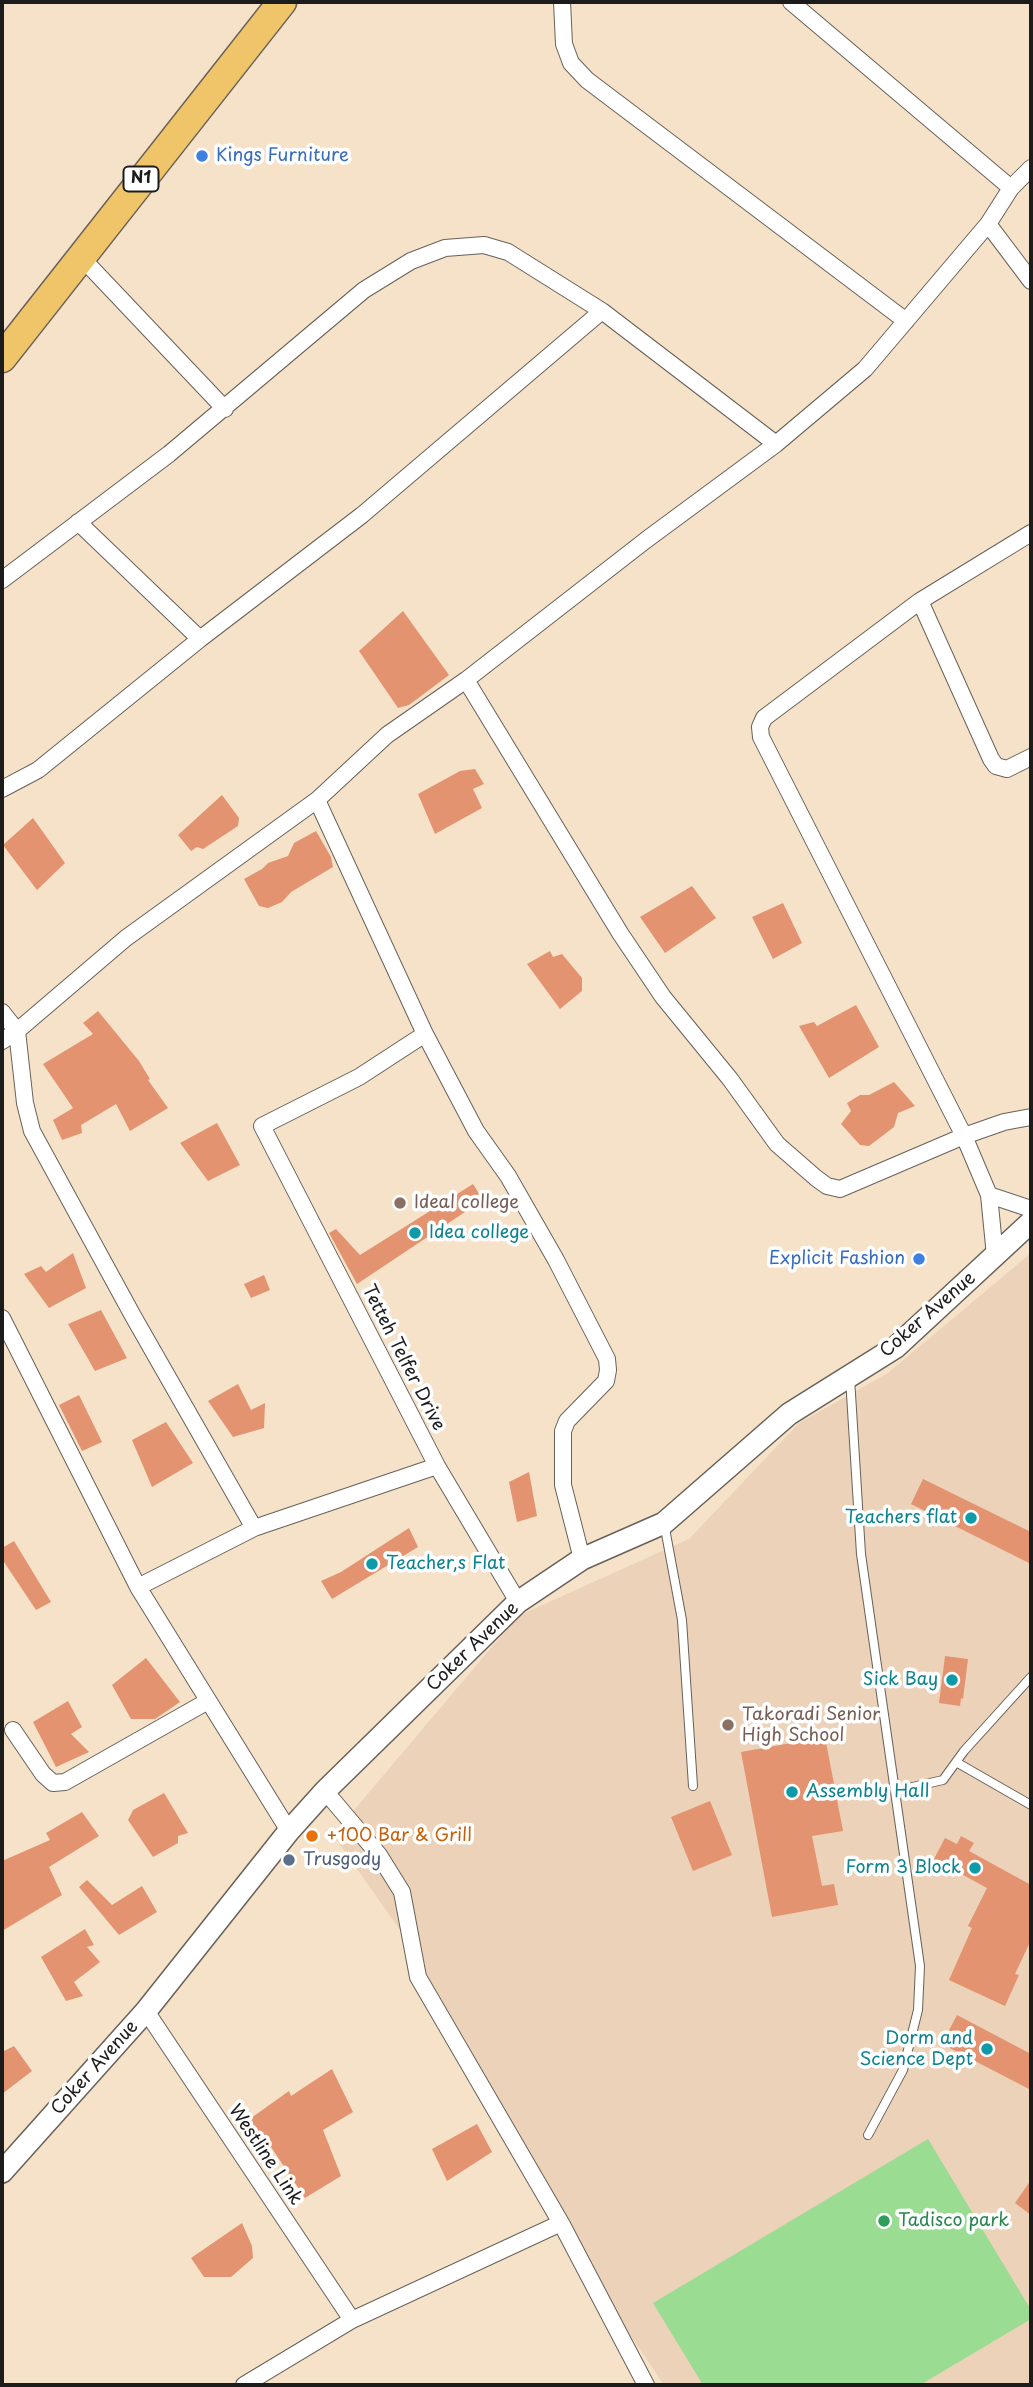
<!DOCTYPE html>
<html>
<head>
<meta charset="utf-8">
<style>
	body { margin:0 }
	#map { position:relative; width:1033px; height:2387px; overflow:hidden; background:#f5e2c9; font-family:"Playpen Sans",sans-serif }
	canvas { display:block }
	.frame { position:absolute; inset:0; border:4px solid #1c1c1c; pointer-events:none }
</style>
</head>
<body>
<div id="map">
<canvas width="1033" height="2387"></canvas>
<div class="frame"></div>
</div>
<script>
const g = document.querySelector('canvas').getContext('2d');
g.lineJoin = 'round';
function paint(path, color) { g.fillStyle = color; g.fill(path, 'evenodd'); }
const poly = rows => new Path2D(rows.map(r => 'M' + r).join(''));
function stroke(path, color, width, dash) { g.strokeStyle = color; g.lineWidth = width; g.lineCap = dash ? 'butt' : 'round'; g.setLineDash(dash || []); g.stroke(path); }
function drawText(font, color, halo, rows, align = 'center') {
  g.font = font + ' "Playpen Sans",sans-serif'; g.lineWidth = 7; g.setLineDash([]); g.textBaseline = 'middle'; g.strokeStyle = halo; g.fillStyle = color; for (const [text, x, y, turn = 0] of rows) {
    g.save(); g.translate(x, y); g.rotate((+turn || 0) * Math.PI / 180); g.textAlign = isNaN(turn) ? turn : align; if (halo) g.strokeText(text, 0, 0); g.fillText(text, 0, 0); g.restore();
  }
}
paint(poly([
	[1031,1253,1031,2385,664,2385,628,2332,572,2226,432,1983,400,1930,333,1835,518,1616,689,1539,799,1423,888,1373]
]), '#ebd2b8');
paint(poly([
	[928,2139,1031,2310,1031,2319,920,2385,703,2385,653,2303]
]), '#9bdc93');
paint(poly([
	[403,611,449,675,409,705,398,708,359,651],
	[475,769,484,784,473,789,482,808,435,834,418,794,460,771],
	[222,795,239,818,238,826,203,849,197,847,191,851,178,835],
	[33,818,65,863,37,890,3,845],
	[316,831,331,857,333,867,291,892,282,902,268,908,259,906,244,879,262,869,268,863,288,856,294,843],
	[692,886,716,918,665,953,640,917],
	[783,903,802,943,773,959,752,917],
	[550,951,553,957,562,954,582,978,582,991,560,1009,527,964],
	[856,1005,879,1047,829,1078,799,1026,814,1022,817,1026],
	[98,1011,139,1061,150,1079,148,1080,168,1108,130,1131,116,1104,81,1125,82,1133,62,1140,53,1120,73,1108,43,1064,93,1034,83,1023],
	[894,1082,915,1106,898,1113,894,1127,869,1146,860,1145,841,1124,851,1111,847,1103,860,1095,869,1095],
	[217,1123,240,1165,208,1181,180,1143],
	[473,1184,483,1200,357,1284,329,1233,336,1229,360,1255],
	[73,1253,86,1288,49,1308,24,1274,41,1266,46,1272],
	[264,1275,270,1290,251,1298,244,1284],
	[101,1310,127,1358,95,1371,68,1324],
	[238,1384,251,1410,265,1403,264,1428,233,1437,208,1401],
	[79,1395,102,1442,82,1451,59,1405],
	[166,1422,193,1463,152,1487,132,1440],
	[529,1472,537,1516,517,1522,509,1482],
	[923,1479,1031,1532,1031,1564,911,1504],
	[409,1528,418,1547,332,1599,321,1581,341,1572],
	[14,1541,51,1602,36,1610,2,1559,2,1548],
	[945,1656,968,1659,963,1699,961,1698,960,1706,939,1703],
	[146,1658,180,1702,155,1719,131,1719,112,1685],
	[68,1701,82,1727,71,1734,89,1752,56,1767,33,1722],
	[825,1737,843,1831,812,1836,822,1886,834,1884,838,1905,772,1917,741,1752],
	[164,1793,188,1833,178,1836,178,1843,153,1857,128,1820,133,1810],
	[710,1801,732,1855,693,1871,671,1817],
	[82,1812,99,1836,49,1867,62,1895,2,1931,2,1861,50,1840,46,1833],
	[961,1836,974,1843,969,1851,1031,1885,1031,1940,1015,1974,1019,1975,1005,2006,949,1980,972,1928,968,1926,987,1888,934,1859,945,1838,957,1844],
	[87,1880,112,1905,142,1886,157,1912,119,1935,79,1887],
	[85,1929,94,1945,87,1947,100,1962,74,1982,83,1996,66,2001,41,1957],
	[957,2015,1031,2054,1031,2090,942,2044],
	[14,2046,32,2071,2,2094,2,2052],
	[332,2069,353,2112,323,2130,341,2176,305,2198,271,2147,263,2152,244,2123,289,2091,291,2096],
	[477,2124,492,2152,447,2181,432,2149],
	[1031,2180,1031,2215,1015,2203],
	[242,2223,252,2246,253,2258,231,2277,204,2277,191,2258]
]), '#e39370');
const service = poly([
	[850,1378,861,1554,920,1966,918,2010,903,2070,868,2135],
	[664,1523,682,1620,693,1786],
	[956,1762,1031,1805],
	[895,1791,943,1780,964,1751,1031,1677]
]);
const minor = poly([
	[562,2,564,44,571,63,587,80,906,321],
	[791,2,1011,188,1031,168],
	[988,224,1031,281],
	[80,256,225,409],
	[78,522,200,639],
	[2,580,169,454,364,290,411,261,445,248,484,245,508,252,602,311,776,444],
	[920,601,991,759,996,766,1007,769,1031,757],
	[466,680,620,933,663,997,730,1079,777,1144,816,1178,827,1186,840,1189,964,1136,1004,1122,1031,1117],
	[2,789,38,770,200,639,362,515,602,311],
	[317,800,425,1034,359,1077,262,1126,437,1466,518,1602],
	[2,1012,17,1031,25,1103,32,1131,133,1316,254,1528,437,1466],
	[425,1034,476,1131,508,1176,556,1260,607,1359,608,1370,606,1381,567,1421,563,1431,563,1485,582,1559],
	[2,1041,17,1031,126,938,317,800,387,735,466,680,646,540,776,444,865,369,988,224,1011,188],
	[989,1195,1031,1209],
	[995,1256,989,1195,964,1136,761,737,760,727,764,718,920,601,1031,533],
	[2,1318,138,1587,289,1831],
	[138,1587,254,1528],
	[13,1730,43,1774,53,1783,65,1782,208,1701],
	[325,1791,379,1855,402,1892,418,1977,561,2223],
	[146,2011,352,2320],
	[244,2385,352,2320,561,2223,646,2385]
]);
const tertiary = poly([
	[2,2172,146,2011,289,1831,325,1791,518,1602,582,1559,664,1523,789,1414,896,1347,1031,1222]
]);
const trunk = poly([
	[2,358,282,2]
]);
stroke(service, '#686159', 10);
stroke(minor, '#686159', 18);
stroke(tertiary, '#686159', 24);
stroke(trunk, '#686159', 31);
stroke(service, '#fff', 8);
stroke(minor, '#fff', 16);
stroke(tertiary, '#fff', 21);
stroke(trunk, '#f0c469', 28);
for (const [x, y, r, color] of [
	[202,156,7,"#3f7fe0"],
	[400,1203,7,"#8d6e63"],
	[415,1233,7,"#0f9aa8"],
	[919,1259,7,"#3f7fe0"],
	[971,1518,7,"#0f9aa8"],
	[372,1564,7,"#0f9aa8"],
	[952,1680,7,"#0f9aa8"],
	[728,1725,7,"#8d6e63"],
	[792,1792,7,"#0f9aa8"],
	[312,1836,7,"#e8710a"],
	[289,1860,7,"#5c6f8a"],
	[975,1868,7,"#0f9aa8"],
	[987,2049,7,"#0f9aa8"],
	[884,2221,7,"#2e9e5b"]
]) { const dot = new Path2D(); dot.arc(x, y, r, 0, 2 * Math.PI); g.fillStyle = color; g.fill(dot); stroke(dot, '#fff', 2.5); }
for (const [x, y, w] of [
	[141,179,35]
]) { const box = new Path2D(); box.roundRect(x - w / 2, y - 12.5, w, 25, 5); g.fillStyle = '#fff'; g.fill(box); stroke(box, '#1c1c1c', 2); }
drawText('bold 16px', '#1c1c1c', null, [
	["N1",141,179]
]);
drawText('18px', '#366cbe', '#fff', [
	["Kings Furniture",216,156],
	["Explicit Fashion",905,1259,"right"]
], 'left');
drawText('18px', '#785e54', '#fff', [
	["Ideal college",414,1203],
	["Takoradi Senior",742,1715],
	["High School",742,1736]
], 'left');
drawText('18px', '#0d838f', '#fff', [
	["Idea college",429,1233,"left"],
	["Teachers flat",957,1518],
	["Teacher,s Flat",386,1564,"left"],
	["Sick Bay",938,1680],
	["Assembly Hall",806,1792,"left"],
	["Form 3 Block",961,1868],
	["Dorm and",973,2039],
	["Science Dept",973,2060]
], 'right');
drawText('18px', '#1c1c1c', '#fff', [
	["Coker Avenue",928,1315,-41],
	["Tetteh Telfer Drive",403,1358,63],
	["Coker Avenue",473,1647,-44],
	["Coker Avenue",95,2068,-48],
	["Westline Link",265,2155,56]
]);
drawText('18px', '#c56008', '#fff', [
	["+100 Bar & Grill",326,1836]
], 'left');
drawText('18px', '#4e5e75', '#fff', [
	["Trusgody",303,1860]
], 'left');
drawText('18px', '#27864d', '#fff', [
	["Tadisco park",898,2221]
], 'left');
</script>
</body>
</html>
